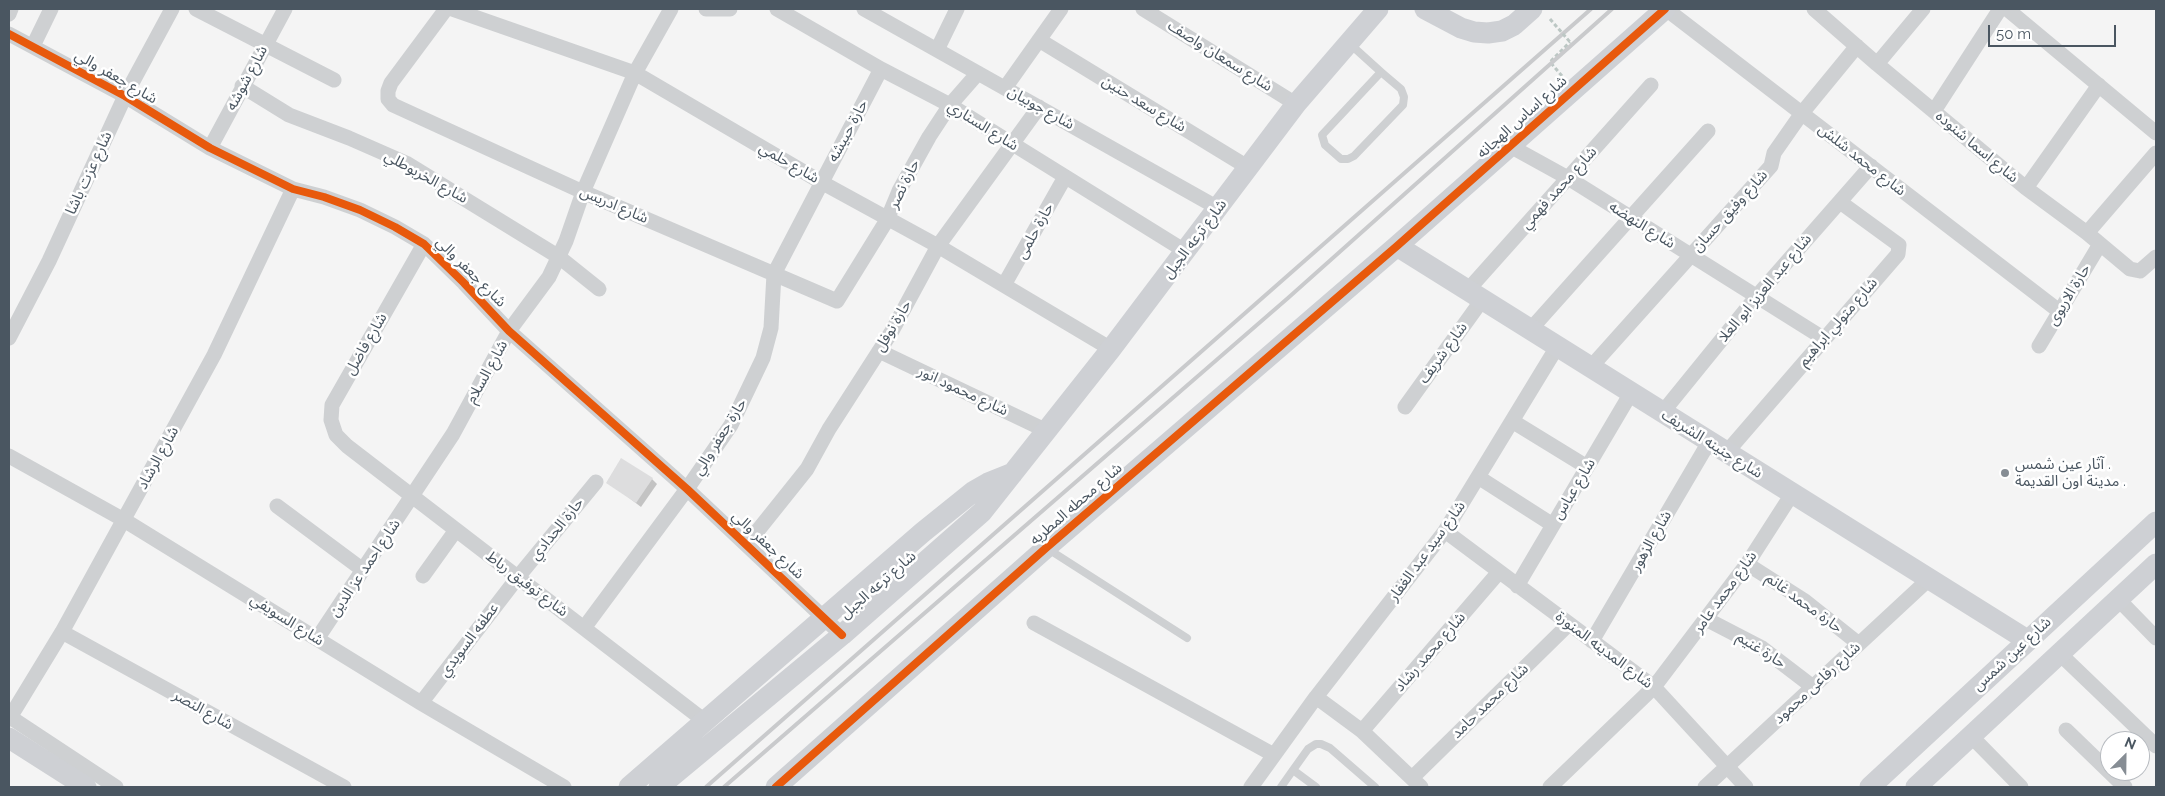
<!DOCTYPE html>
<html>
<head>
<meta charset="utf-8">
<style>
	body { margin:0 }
	#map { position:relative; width:2165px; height:796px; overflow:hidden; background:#f4f4f4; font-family:Raleway,sans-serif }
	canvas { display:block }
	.frame { position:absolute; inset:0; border:10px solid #4a5661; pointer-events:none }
	.north { position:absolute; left:2100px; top:731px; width:50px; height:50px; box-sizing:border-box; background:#fff; border:1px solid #b7bbc0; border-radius:50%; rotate:23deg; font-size:14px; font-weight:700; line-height:20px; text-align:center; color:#4a5661 }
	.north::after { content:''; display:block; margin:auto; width:18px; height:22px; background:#868d94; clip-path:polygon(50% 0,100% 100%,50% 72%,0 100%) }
	.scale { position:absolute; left:1988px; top:25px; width:128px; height:22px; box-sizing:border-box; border:2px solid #4a5661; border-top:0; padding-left:6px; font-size:15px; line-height:18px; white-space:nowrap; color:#4a5661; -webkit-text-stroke:4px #fff; paint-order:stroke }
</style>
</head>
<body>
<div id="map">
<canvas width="2165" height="796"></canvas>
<div class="frame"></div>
<div class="north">N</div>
<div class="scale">50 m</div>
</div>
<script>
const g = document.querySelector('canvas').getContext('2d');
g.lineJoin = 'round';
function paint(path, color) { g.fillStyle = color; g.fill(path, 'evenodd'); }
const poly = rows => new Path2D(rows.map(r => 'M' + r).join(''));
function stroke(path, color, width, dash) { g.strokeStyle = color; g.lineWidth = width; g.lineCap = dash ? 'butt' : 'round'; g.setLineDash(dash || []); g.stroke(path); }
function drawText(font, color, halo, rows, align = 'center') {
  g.font = font + ' Raleway,"Noto Sans Arabic",sans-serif'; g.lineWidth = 5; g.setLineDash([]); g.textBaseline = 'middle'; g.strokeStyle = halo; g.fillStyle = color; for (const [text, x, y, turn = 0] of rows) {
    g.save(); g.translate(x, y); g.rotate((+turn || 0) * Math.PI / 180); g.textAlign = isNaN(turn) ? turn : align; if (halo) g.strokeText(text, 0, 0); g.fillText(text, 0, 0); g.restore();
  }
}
paint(poly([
	[652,479,657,484,641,507,608,482]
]), '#0003');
paint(poly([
	[621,458,653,478,636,503,606,483]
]), '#ddddde');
stroke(poly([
	[1562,76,1550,62,1570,42]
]), '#bcc7c4', 3, [4, 2.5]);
stroke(poly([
	[1350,44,1381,72],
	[1381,72,1401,89,1404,97,1403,105,1354,156,1348,159,1341,159,1325,145,1322,135,1381,72],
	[1048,549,1187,638],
	[1293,770,1308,749,1316,744,1321,744,1330,748,1375,787],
	[1281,787,1293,770,1316,787]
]), '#ced0d2', 8);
stroke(poly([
	[196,9,334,80],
	[446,9,391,83,388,91,388,99,393,105,583,192,837,301,887,220,899,191,929,137,950,105,978,73],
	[452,9,635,73,821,182,938,246,1111,349],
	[706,9,730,9],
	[777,9,881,69,950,105,1185,251],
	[864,9,1218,208],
	[1143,9,1296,104],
	[1666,9,2059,311],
	[1814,9,1877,64,2026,188,2087,233,2130,269,2140,271,2156,257],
	[2007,9,2156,133],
	[9,14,11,9],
	[9,34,125,96,210,148,293,189,324,197,360,210,395,227,424,244,464,283,509,331,687,489,842,635],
	[1039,40,1249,168],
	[33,46,51,9],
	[937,50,957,9],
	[1877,64,1923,9],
	[242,86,289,115,349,138,406,163,559,257,599,289],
	[1005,88,1061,9],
	[1934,111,2000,9],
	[1510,146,1568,178,1823,338],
	[210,148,285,9],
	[2026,188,2099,85],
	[2087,233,2156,153],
	[424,244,332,405,331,420,336,435,347,446,706,722],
	[1004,285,1065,177],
	[1467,291,1651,85],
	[1530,330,1708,131],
	[9,338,49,261,125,96,172,9],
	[2039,346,2100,244],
	[879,351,1047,431],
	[1590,368,1771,166,1774,153,1802,113,1857,46],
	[1405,407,1482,300],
	[1662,413,1757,296,1871,166],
	[1512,421,1587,467],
	[1726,453,1898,254,1899,245,1840,202],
	[9,456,124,520,421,703,564,787],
	[1478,477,1553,525],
	[277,506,363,570],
	[1445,531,1654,687,1746,787],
	[747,544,807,469,829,429,892,331,938,246,1039,107],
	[1747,564,1805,601,1859,644],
	[423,576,456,530],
	[1517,586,1631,393],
	[2118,599,2156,638],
	[1706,619,1762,648,1813,687],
	[1034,623,1274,755],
	[584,628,687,489,731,425,763,358,771,328,774,274,881,69],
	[62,632,344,787],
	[317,639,453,434,509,331,549,277,566,241,583,192,635,73,671,9],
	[1592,641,1709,442],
	[2059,653,2156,746],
	[1316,697,1362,731,1421,787],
	[421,703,518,577,596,482],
	[10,717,116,787],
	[9,719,62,632,214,355,293,189],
	[2066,730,2125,787],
	[1362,731,1499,572],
	[1971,736,2021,787],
	[1412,778,1569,624],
	[1251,787,1316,697,1445,531,1557,347],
	[1550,787,1654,687,1747,564,1792,494],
	[1705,787,1929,579]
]), '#ced0d2', 15);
stroke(poly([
	[1425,9,1461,28,1474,32,1488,33,1502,31,1514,25,1532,9],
	[1397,246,2027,640],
	[9,738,86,787],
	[629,787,923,532,974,491,988,483,1013,473],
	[659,787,842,635,982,512,1111,349,1296,104,1378,9],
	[776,787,1046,548,1397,246,1665,9],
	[1870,787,2156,522],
	[1916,787,2156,564]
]), '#ced0d4', 21);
stroke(poly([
	[706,787,1591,9],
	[724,787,1288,298,1612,9]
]), '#c9cacc', 4);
stroke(poly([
	[1550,19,1570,42]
]), '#bcc7c4', 3, [4, 2.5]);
stroke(poly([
	[9,34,125,96,210,148,293,189,324,197,360,210,395,227,424,244,464,283,509,331,687,489,842,635],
	[776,787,1046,548,1397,246,1665,9]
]), '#e8590c', 8);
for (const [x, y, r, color] of [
	[2005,473,5,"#868d94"]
]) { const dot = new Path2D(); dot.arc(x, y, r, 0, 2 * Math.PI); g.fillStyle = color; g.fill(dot); stroke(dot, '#fff', 2); }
drawText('15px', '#4a5661', '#fff', [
	["شارع سمعان واصف",1220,56,32],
	["شارع جعفر والي",116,77,30],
	["شارع شوشه",247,78,-62],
	["شارع سعد حنين",1144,104,31],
	["شارع جوبيان",1041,108,29],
	["شارع اساس الهجانه",1522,117,-42],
	["شارع السناري",983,126,32],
	["حارة حبيشه",848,131,-62],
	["شارع اسما شنوده",1977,147,40],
	["شارع محمد شلش",1862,160,38],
	["شارع حلمي",789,163,30],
	["شارع عزت باشا",89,173,-65],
	["شارع الخربوطلي",426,177,29],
	["حارة نصر",904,184,-64],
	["شارع محمد فهمي",1559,188,-48],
	["شارع ادريس",614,205,23],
	["شارع وفيق حسان",1730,211,-48],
	["شارع النهضه",1642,225,32],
	["حارة حلمى",1035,231,-61],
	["شارع ترعه الجبل",1195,239,-53],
	["شارع جعفر والي",471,272,45],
	["شارع عبد العزيز ابو العلا",1765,288,-50],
	["حارة الاريوى",2069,295,-59],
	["شارع متولي ابراهيم",1838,322,-49],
	["حارة نوفل",893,326,-59],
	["شارع فاضل",366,344,-60],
	["شارع شريف",1443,353,-54],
	["شارع السلام",487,372,-61],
	["شارع محمود انور",963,391,25],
	["حارة جعفر والي",720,437,-58],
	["شارع جنينه الشريف",1712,444,32],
	["شارع الرشاد",158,458,-61],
	["شارع عباس",1574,489,-59],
	["شارع محطه المطريه",1076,504,-41],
	["حارة الحدادي",557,529,-51],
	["شارع الزهور",1651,541,-60],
	["شارع جعفر والي",768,545,43],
	["شارع سيد عبد الغفار",1427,551,-54],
	["شارع احمد عز الدين",365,568,-56],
	["شارع توفيق رباط",527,584,37],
	["شارع ترعه الجبل",878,585,-41],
	["شارع محمد عامر",1725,592,-54],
	["حارة محمد غانم",1804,603,36],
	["شارع السويفي",287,620,32],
	["عطفه السويدي",469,640,-53],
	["شارع المدينه المنورة",1604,650,37],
	["حارة غنيم",1761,650,32],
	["شارع محمد رشاد",1430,652,-49],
	["شارع عين شمس",2012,654,-43],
	["شارع رفاعى محمود",1817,683,-43],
	["شارع محمد حامد",1490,701,-44],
	["شارع النصر",203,710,29]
]);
drawText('15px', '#4a5661', '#fff', [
	["آثار عين شمس .",2015,464],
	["مدينة اون القديمة .",2015,481]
], 'left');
</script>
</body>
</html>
